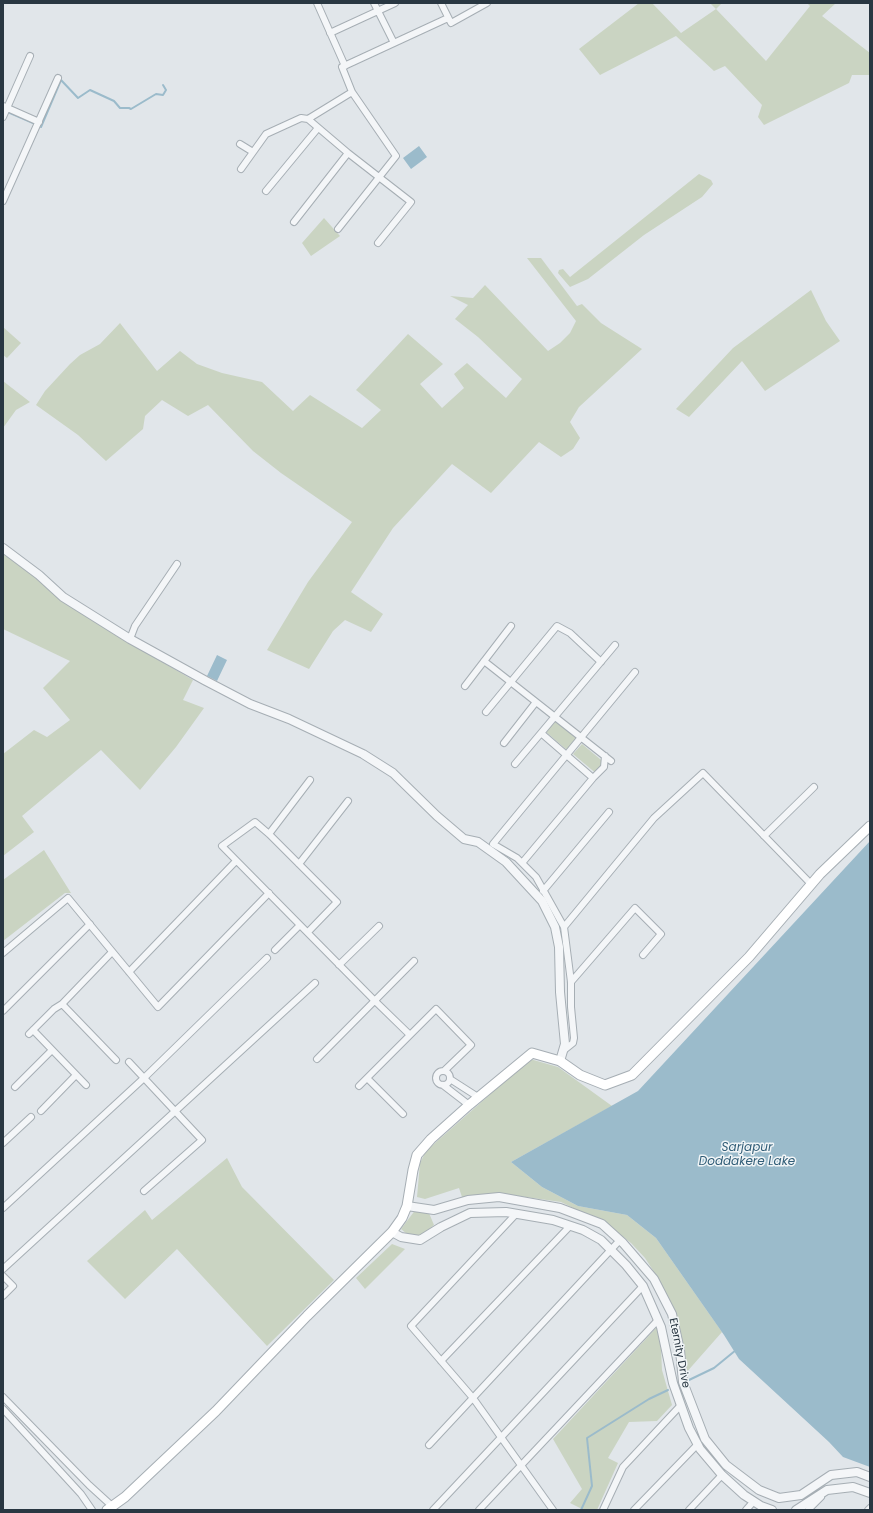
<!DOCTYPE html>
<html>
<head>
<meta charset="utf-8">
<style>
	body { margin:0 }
	#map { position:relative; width:873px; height:1513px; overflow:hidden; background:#e1e6ea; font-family:Poppins,sans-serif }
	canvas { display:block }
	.frame { position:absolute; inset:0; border:4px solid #293742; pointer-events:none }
</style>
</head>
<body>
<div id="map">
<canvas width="873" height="1513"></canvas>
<div class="frame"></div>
</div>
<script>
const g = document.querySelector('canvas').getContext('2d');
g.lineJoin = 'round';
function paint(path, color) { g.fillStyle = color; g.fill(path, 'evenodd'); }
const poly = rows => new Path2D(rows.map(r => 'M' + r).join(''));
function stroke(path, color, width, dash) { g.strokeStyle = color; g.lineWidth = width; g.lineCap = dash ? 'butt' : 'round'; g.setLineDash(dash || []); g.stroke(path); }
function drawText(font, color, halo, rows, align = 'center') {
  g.font = font + ' Poppins,sans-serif'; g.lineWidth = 3; g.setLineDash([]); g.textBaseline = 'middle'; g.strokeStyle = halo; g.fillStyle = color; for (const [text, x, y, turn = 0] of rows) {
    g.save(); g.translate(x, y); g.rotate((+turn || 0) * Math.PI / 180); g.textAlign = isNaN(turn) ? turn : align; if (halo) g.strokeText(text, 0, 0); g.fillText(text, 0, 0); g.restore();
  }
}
paint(poly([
	[639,3,652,3,681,33,716,9,710,3,722,3,716,9,766,61,810,6,807,3,836,3,822,16,870,53,870,75,852,75,849,83,764,125,758,117,762,105,725,66,714,71,676,36,600,75,579,49],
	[699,174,711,180,713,184,702,197,644,235,588,279,570,287,558,273,559,270,563,269,570,277],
	[324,218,340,236,311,256,302,243],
	[527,258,541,258,577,306,582,304,601,323,642,349,579,407,570,422,580,438,573,449,561,457,539,442,491,493,452,464,393,528,351,592,383,614,371,632,345,620,333,631,309,669,267,650,308,582,352,522,281,473,253,451,208,405,188,416,162,400,145,416,143,429,106,461,78,435,36,405,45,391,70,364,80,355,100,344,120,323,157,371,180,351,197,364,222,373,262,382,293,411,310,395,362,428,381,410,356,390,408,334,443,364,420,384,442,408,464,388,454,374,467,363,506,398,522,379,478,337,455,319,468,305,450,296,473,298,485,285,548,351,560,343,570,333,576,321],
	[811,290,826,321,840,341,765,391,742,361,689,417,676,409,733,348],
	[3,327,21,343,7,358,3,355],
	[3,381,30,402,16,410,3,428],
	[3,553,133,645,193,680,183,700,204,708,176,747,140,790,101,750,22,816,34,832,3,856,3,754,34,730,47,737,70,720,43,688,70,661,3,629],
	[556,721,577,739,567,750,546,732],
	[582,744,606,764,598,775,573,754],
	[44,850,71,893,65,893,3,941,3,880],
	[530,1059,558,1067,612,1106,511,1162,542,1187,578,1206,627,1215,656,1238,722,1332,685,1374,671,1306,667,1295,656,1275,645,1258,631,1243,608,1225,561,1202,504,1194,462,1197,459,1188,425,1199,417,1197,420,1163,426,1151],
	[227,1158,242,1187,334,1280,267,1346,177,1249,125,1299,87,1261,145,1210,152,1220],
	[416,1209,429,1213,434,1225,421,1236,407,1234,401,1229],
	[392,1244,405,1249,365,1289,356,1278],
	[657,1327,661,1349,662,1370,672,1405,657,1421,629,1422,608,1458,618,1463,597,1510,584,1510,570,1503,582,1489,553,1439]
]), '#cad4c2');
paint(poly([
	[419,146,427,157,411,169,403,158],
	[217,655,227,660,217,681,207,676],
	[870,841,870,1467,843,1457,829,1442,739,1359,724,1335,656,1238,627,1215,578,1206,542,1187,511,1162,638,1091]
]), '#9bbbcb');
stroke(poly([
	[10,113,33,123],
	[41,127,61,80,78,98,90,90,114,101,120,108,129,108,131,109,156,94,163,95,166,90,163,85],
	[689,1380,714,1368,736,1350],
	[581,1510,592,1486,587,1438,649,1399,668,1390]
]), '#9bbbcb', 2);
const minor = poly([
	[317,3,345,66],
	[374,3,394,43],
	[441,3,451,23,487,3],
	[330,33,395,3],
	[3,106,39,122],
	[3,117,30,56],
	[308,119,348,153,411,202,378,243],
	[240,144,253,152],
	[241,169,266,134,301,118,308,119,352,92],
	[266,191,318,128],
	[3,201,58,78],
	[294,222,348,153],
	[338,229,396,156,352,92,342,67,448,18],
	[130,639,135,626,177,564],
	[484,661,611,761],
	[465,686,511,626],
	[486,712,557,626,570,633,601,662],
	[541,733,593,778],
	[504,743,536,702],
	[515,764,615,645],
	[269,834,310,780],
	[764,836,814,787],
	[522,863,593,778,604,767,605,756],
	[299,864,348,801],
	[543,891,609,812],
	[564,927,536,877,517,858,493,844,635,672],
	[308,932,337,902,269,834,255,822,222,846,375,1001,410,1035],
	[275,950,300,925],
	[3,953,68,898,158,1007,269,893],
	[339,965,379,926],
	[129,972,236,861],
	[571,982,635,908,661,934,643,955],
	[62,1004,116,1060],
	[3,1011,90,924],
	[33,1030,86,1085],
	[29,1034,54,1009,62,1004,112,952],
	[563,1051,573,1043,574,1038,571,1007,571,982,564,927,654,818,703,773,811,884],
	[317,1059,414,961],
	[129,1062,202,1140,144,1191],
	'436 1078a7 7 0 1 1 14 0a7 7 0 1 1-14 0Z',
	[450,1079,478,1097],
	[443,1085,469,1105],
	[359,1086,367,1078],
	[15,1087,52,1050],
	[41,1111,76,1075],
	[403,1114,367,1078,436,1009,471,1045,444,1071],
	[3,1143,31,1117],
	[3,1208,144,1078,267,958],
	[516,1214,411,1326,473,1398,553,1510],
	[3,1269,315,983],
	[3,1276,13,1286,3,1296],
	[441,1361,570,1226],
	[3,1397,89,1485,112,1506],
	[3,1409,81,1494,92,1510],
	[429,1445,620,1240],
	[433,1510,643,1286],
	[479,1510,658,1320],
	[603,1510,623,1467,681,1405],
	[634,1510,698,1444],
	[689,1510,722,1475],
	[746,1510,754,1501],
	[808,1510,821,1497],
	[868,1510,870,1508]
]);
const tertiary = poly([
	[3,548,39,575,63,597,130,639,206,681,250,704,289,719,363,754,393,773,437,816,464,839,478,842,506,862,542,901,555,927,559,947,560,992,565,1044,560,1061],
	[407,1206,434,1210,468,1200,499,1197,560,1208,602,1224,623,1243,654,1279,672,1314,680,1350,683,1382,705,1439,726,1465,759,1490,779,1498,801,1495,831,1475,857,1472,870,1477],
	[392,1232,401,1237,420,1240,441,1227,470,1213,506,1212,553,1220,583,1230,601,1240,626,1265,643,1286,661,1327,673,1383,689,1428,700,1449,722,1475,744,1495,761,1506,772,1510],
	[796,1510,827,1490,853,1487,870,1493]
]);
const secondary = poly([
	[107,1510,125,1497,216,1411,307,1316,392,1232,402,1218,407,1206,413,1170,417,1155,431,1139,469,1105,532,1053,560,1061,580,1075,605,1085,632,1075,749,957,820,874,870,826]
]);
stroke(minor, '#a6aeb4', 8);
stroke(tertiary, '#a6aeb4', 10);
stroke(secondary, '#a6aeb4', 11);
stroke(minor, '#f4f6f8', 6);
stroke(tertiary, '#f4f6f8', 8);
stroke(secondary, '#fff', 9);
drawText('11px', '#293742', '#f1f5f7', [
	["Eternity Drive",679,1353,79]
]);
drawText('italic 12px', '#325e78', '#f1f5f7', [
	["Sarjapur",747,1148],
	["Doddakere Lake",747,1162]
]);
</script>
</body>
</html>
